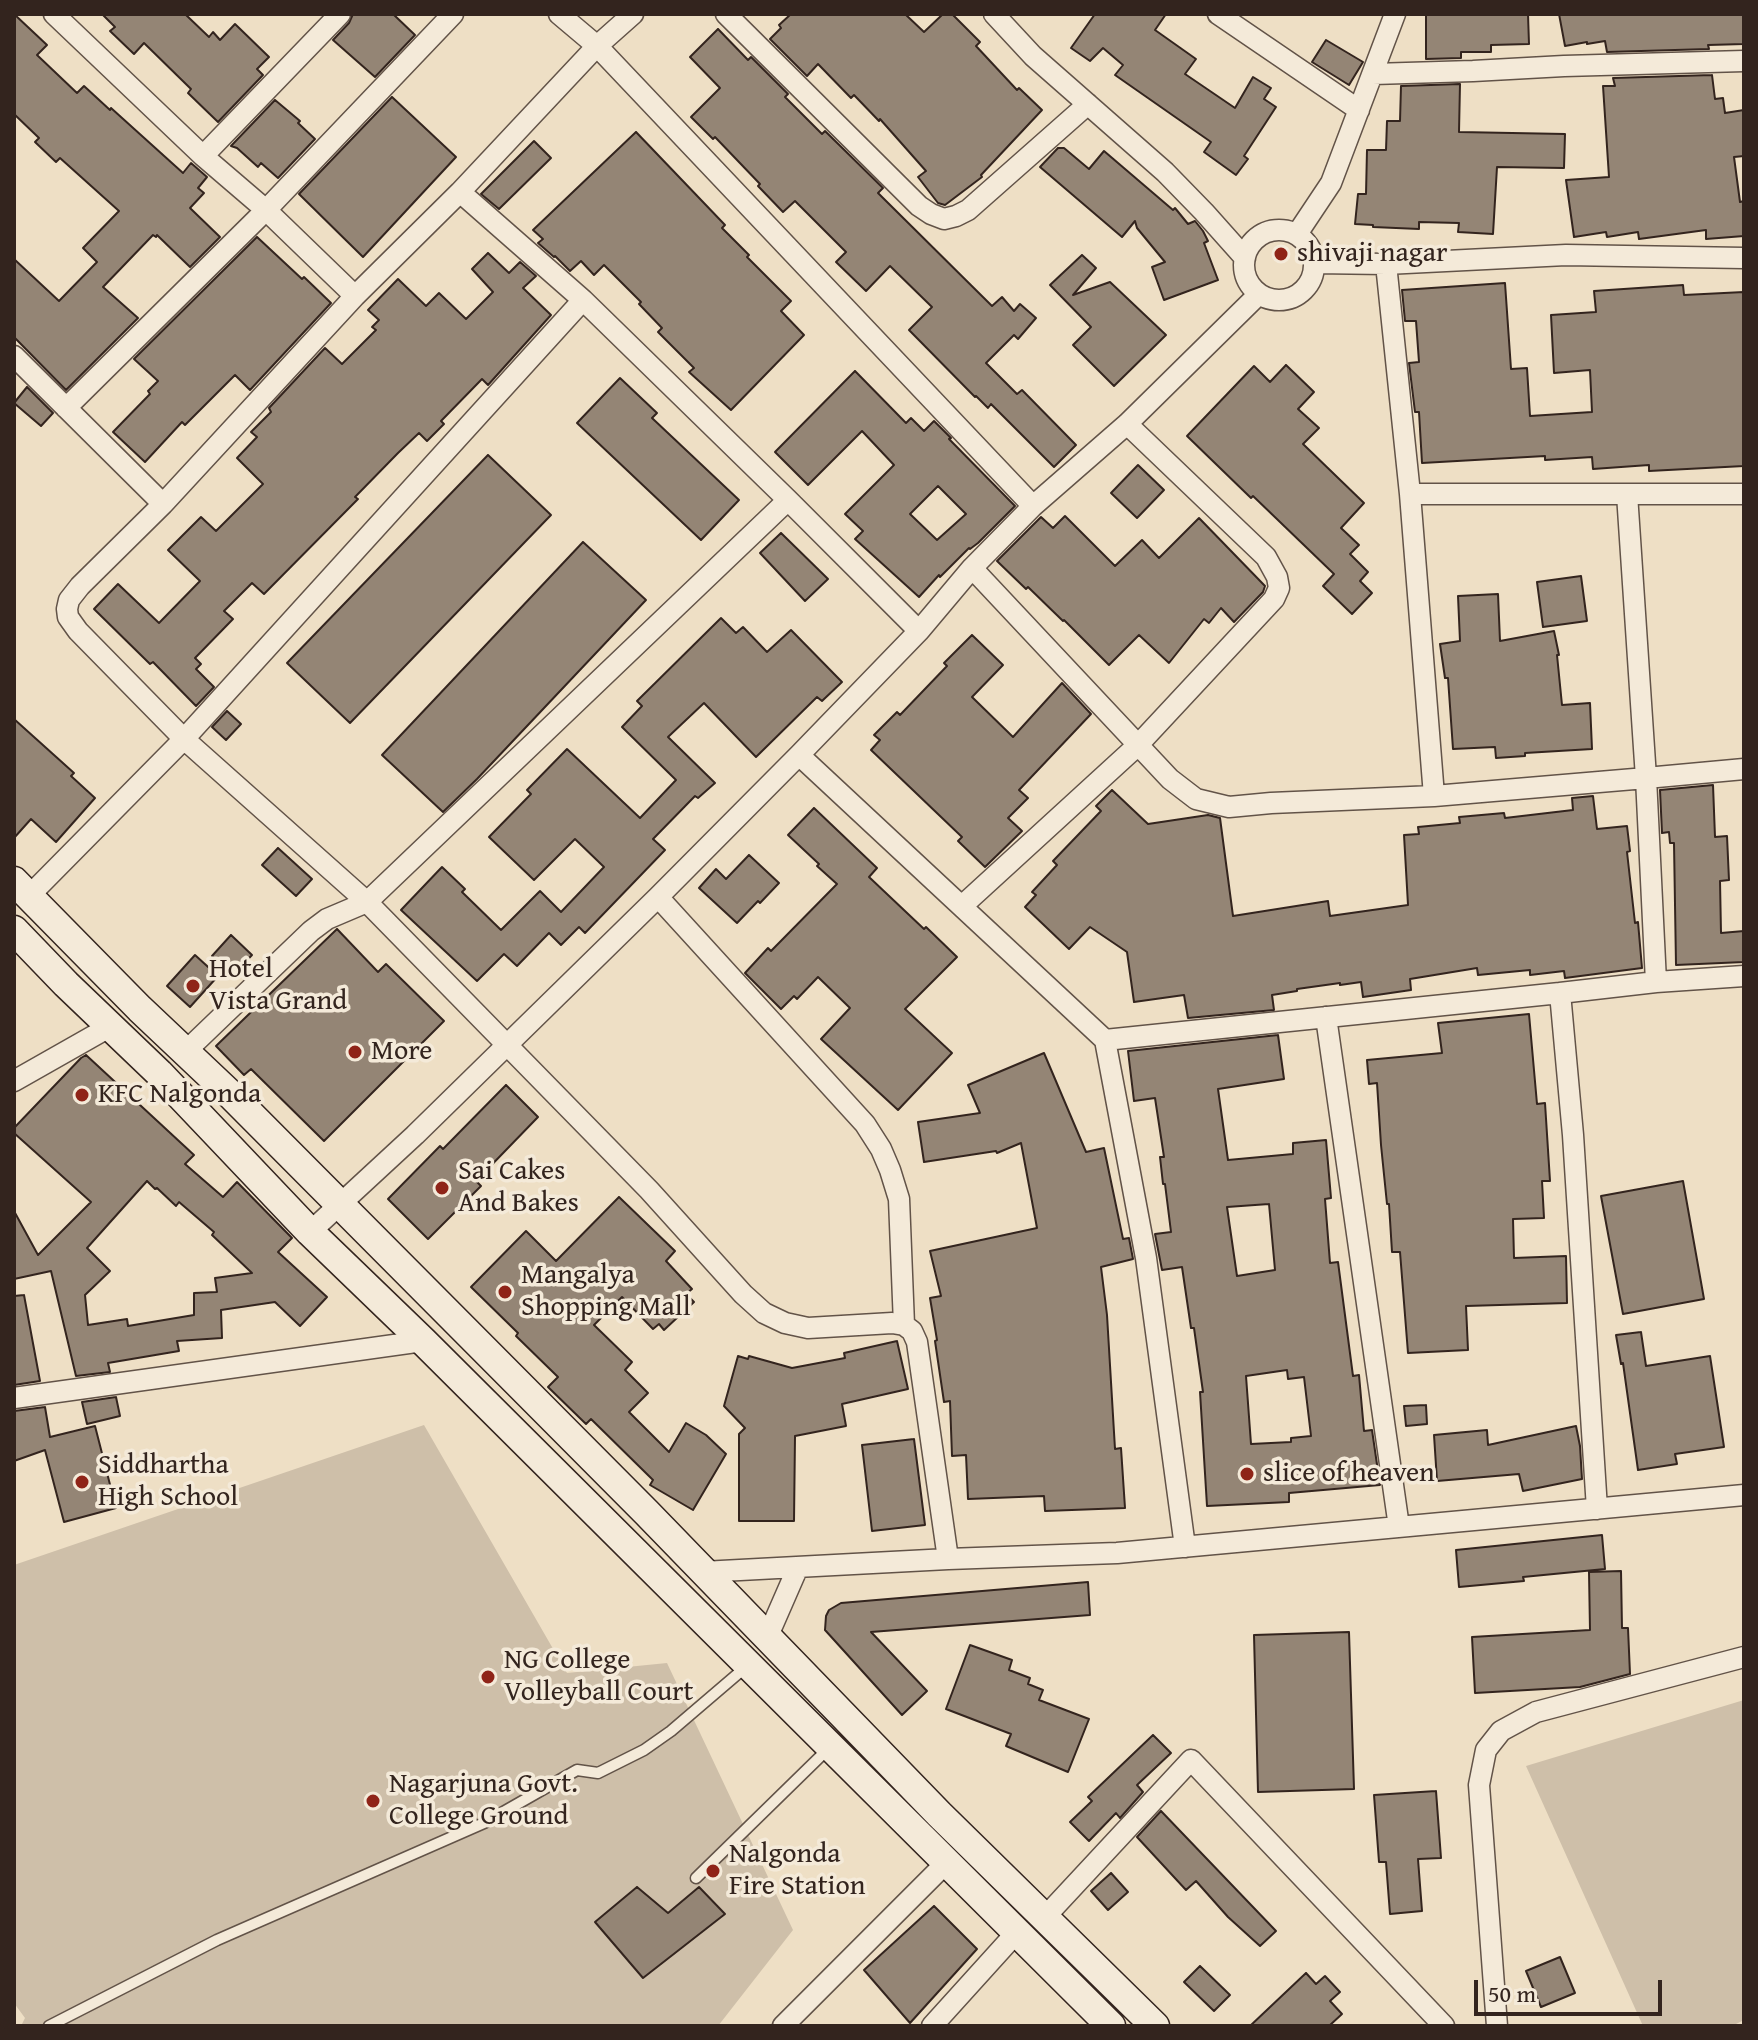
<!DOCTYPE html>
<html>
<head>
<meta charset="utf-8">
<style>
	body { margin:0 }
	#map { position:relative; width:1758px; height:2040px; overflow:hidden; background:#eedfc5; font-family:"Gentium Book Plus",serif }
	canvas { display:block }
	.frame { position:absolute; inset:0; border:16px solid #33241e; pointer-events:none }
	.scale { position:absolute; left:1474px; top:1980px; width:188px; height:36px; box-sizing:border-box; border:4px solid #33241e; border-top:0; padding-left:10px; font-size:24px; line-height:28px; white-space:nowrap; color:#33241e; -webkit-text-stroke:6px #f4ead9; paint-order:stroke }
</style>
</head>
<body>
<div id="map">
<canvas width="1758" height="2040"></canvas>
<div class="frame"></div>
<div class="scale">50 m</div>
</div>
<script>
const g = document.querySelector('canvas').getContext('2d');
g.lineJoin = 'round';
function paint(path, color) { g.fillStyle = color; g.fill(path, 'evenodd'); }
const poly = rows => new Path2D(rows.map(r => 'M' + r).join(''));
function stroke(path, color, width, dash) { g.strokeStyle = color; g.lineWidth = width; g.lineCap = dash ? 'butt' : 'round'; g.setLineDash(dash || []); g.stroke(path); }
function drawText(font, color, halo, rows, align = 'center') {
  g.font = font + ' "Gentium Book Plus",serif'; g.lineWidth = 7; g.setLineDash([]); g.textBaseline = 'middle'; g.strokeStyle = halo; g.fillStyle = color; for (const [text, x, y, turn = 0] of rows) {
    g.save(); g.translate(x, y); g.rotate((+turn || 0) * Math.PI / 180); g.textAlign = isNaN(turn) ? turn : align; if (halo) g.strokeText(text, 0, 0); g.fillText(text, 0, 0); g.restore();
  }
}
paint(poly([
	[424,1425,567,1673,667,1663,793,1930,718,2026,21,2026,25,2018,14,2003,14,1565],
	[1744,1700,1744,2020,1732,2026,1643,2026,1526,1766]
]), '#cebfa9');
const building = poly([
	[14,14,47,45,37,55,77,93,84,86,110,110,111,108,183,173,191,163,207,177,198,188,204,193,190,208,220,237,190,267,157,235,156,237,153,235,103,287,138,318,66,390,14,337,14,259,59,301,97,262,83,248,119,211,60,158,56,162,35,142,39,138,14,114,14,14],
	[102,14,185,14,209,37,213,32,220,40,235,24,269,57,257,69,263,75,218,122,188,93,191,89,144,43,134,54,110,31,115,27,102,14],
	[353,14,393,14,415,35,375,77,333,40,349,23,353,14],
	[791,14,905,14,924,32,943,14,952,14,980,42,976,46,1017,90,1019,88,1042,110,981,175,982,177,945,205,938,203,918,177,926,171,880,119,879,121,854,95,851,98,818,64,807,76,770,39,781,28,779,25,791,14],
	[1095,14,1166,14,1155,30,1196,59,1185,74,1235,108,1253,77,1271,88,1264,99,1276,107,1244,156,1248,159,1236,175,1204,152,1211,142,1115,75,1123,65,1103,48,1090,61,1071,48,1095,14],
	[1426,14,1528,14,1529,44,1491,45,1491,52,1461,52,1461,58,1426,59,1426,14],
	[1559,14,1744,14,1744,44,1708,45,1709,49,1607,52,1605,41,1587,44,1587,42,1565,46,1559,14],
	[718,29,748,60,751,57,788,94,785,97,822,134,825,131,883,188,878,193,992,306,1002,297,1014,311,1020,304,1036,318,1018,339,1014,335,986,363,1017,394,1022,390,1076,445,1054,467,991,404,988,408,976,396,975,397,909,330,932,307,890,266,866,291,836,262,846,252,795,201,783,212,758,186,760,184,715,137,713,139,691,117,720,88,690,57,718,29],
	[1326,40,1363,62,1349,85,1312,62,1326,40],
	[1712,75,1715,99,1723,98,1725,113,1744,110,1744,156,1734,157,1740,202,1744,201,1744,236,1706,239,1706,230,1639,239,1638,232,1607,237,1606,232,1574,237,1566,180,1609,177,1603,86,1615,86,1613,78,1712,75],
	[1460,84,1459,132,1565,134,1564,168,1497,167,1493,234,1458,232,1459,223,1419,222,1419,229,1373,227,1373,225,1355,224,1358,194,1366,194,1367,150,1386,150,1387,121,1400,121,1401,86,1460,84],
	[392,97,456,157,363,257,299,194,392,97],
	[275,100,300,121,298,123,315,139,278,178,261,163,258,167,237,148,231,146,275,100],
	[636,132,725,225,722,228,749,255,747,257,791,301,781,311,804,335,731,410,689,372,694,368,658,332,662,328,639,304,641,302,604,265,594,275,581,261,570,271,555,256,554,257,538,243,543,239,533,230,636,132],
	[534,141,551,158,499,209,481,194,534,141],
	[1058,148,1064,148,1089,169,1104,151,1173,210,1175,208,1188,224,1195,221,1203,231,1208,241,1204,243,1218,280,1164,300,1152,267,1165,262,1137,228,1135,221,1122,237,1040,167,1058,148],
	[257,237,302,279,304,277,331,303,250,390,235,375,185,425,182,422,145,462,113,432,150,394,148,391,158,381,134,359,257,237],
	[488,253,509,273,520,262,536,276,523,288,551,315,488,385,482,379,441,421,444,424,427,441,419,433,398,453,355,497,358,499,264,594,252,583,224,611,233,619,195,658,201,664,196,669,214,687,196,706,153,662,150,664,94,609,118,584,159,623,200,581,168,550,201,517,216,531,263,484,237,458,257,437,251,432,271,412,269,408,325,348,342,364,376,330,372,327,379,320,368,310,398,279,426,306,439,293,466,319,493,292,472,269,488,253],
	[1082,255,1096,268,1073,295,1110,282,1166,335,1114,386,1073,345,1091,327,1050,285,1082,255],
	[1505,283,1511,369,1527,368,1530,416,1592,412,1590,370,1554,373,1551,315,1596,312,1594,291,1683,285,1684,295,1744,292,1744,466,1649,471,1649,465,1593,469,1592,457,1545,460,1545,456,1422,463,1419,412,1415,412,1409,363,1419,362,1416,321,1405,321,1402,290,1505,283],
	[1286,365,1314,392,1298,409,1319,428,1303,444,1364,503,1341,528,1359,545,1350,554,1368,572,1360,581,1372,593,1352,614,1323,586,1334,574,1253,496,1251,498,1187,436,1254,366,1270,382,1286,365],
	[855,371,906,423,911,418,924,431,934,421,951,438,949,439,1015,506,978,543,970,549,969,548,940,577,939,575,919,597,855,539,863,531,845,514,894,465,862,431,808,485,775,452,855,371],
	[938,486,966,514,937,540,910,514,938,486],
	[620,378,657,413,652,418,739,500,701,540,577,423,620,378],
	[27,387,53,413,41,426,14,403,27,387],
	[488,455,551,515,350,723,287,663,488,455],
	[1138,465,1164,490,1137,518,1111,493,1138,465],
	[1065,516,1115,566,1142,540,1159,558,1199,518,1265,586,1263,592,1234,622,1221,608,1209,623,1204,619,1169,663,1139,635,1109,665,1064,620,1063,621,1028,587,1026,589,997,561,1041,517,1053,528,1065,516],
	[781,533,828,579,805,601,760,553,781,533],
	[583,542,646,600,477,779,443,812,382,755,583,542],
	[1581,576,1587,621,1543,627,1537,582,1581,576],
	[1498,594,1500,641,1554,631,1559,655,1557,655,1562,705,1590,703,1592,749,1525,753,1525,756,1496,758,1495,747,1453,749,1448,678,1445,678,1440,644,1460,641,1458,596,1498,594],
	[721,618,736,633,743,627,767,652,791,630,842,682,822,701,817,697,756,757,704,703,668,737,715,783,698,798,695,796,653,839,665,850,585,933,579,927,561,945,549,933,517,966,504,954,477,981,401,910,442,867,465,889,462,892,501,930,540,891,561,912,604,867,575,839,534,880,489,837,531,794,527,790,567,749,640,818,676,780,622,727,642,706,637,701,721,618],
	[972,635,1003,665,972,697,1013,737,1062,683,1091,714,1019,790,1028,798,1008,818,1022,831,985,867,958,841,962,837,871,750,880,740,874,735,897,712,900,715,947,666,944,663,972,635],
	[227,711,241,724,226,740,212,727,227,711],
	[14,719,74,773,71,776,95,798,56,842,31,819,14,838,14,719],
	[1713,785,1715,837,1727,836,1729,880,1720,881,1721,933,1744,931,1744,962,1676,965,1674,843,1670,843,1669,832,1662,833,1660,790,1713,785],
	[1112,790,1148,824,1208,815,1220,818,1233,916,1328,901,1330,916,1408,905,1404,835,1419,834,1418,827,1460,823,1459,817,1504,813,1505,818,1573,810,1572,798,1593,796,1597,829,1627,826,1630,851,1627,852,1635,923,1638,922,1642,968,1565,978,1564,971,1530,975,1530,970,1478,975,1477,968,1410,979,1411,990,1363,997,1361,982,1340,985,1340,983,1297,989,1297,991,1272,995,1274,1010,1188,1018,1184,995,1134,1002,1127,952,1090,927,1069,949,1025,907,1036,895,1032,892,1057,865,1053,861,1101,811,1096,806,1112,790],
	[814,808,877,868,869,877,924,929,926,927,957,957,905,1009,952,1053,898,1110,821,1039,850,1008,818,977,797,999,794,996,781,1009,745,973,768,948,771,951,837,884,817,866,819,864,788,835,814,808],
	[278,848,312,879,296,896,262,865,278,848],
	[749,855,779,883,760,903,758,901,737,923,699,888,716,869,726,879,749,855],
	[337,929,378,972,386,964,444,1021,324,1141,251,1069,244,1075,216,1046,337,929],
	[231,935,252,955,233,975,212,956,231,935],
	[195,955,218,976,190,1007,167,986,195,955],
	[1529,1014,1537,1104,1545,1103,1550,1181,1542,1181,1544,1218,1513,1219,1514,1258,1566,1256,1567,1303,1466,1306,1468,1350,1408,1353,1400,1252,1392,1252,1389,1204,1387,1204,1381,1145,1377,1083,1369,1084,1367,1060,1442,1053,1438,1023,1529,1014],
	[1278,1035,1284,1079,1218,1089,1228,1160,1293,1154,1293,1143,1326,1140,1331,1198,1325,1199,1330,1263,1338,1262,1353,1376,1359,1375,1364,1431,1372,1430,1380,1485,1289,1493,1289,1502,1207,1506,1200,1392,1203,1392,1194,1328,1191,1328,1182,1267,1162,1270,1155,1234,1171,1232,1165,1184,1163,1184,1160,1157,1164,1157,1155,1098,1134,1101,1128,1051,1278,1035],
	[1269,1204,1275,1270,1237,1276,1227,1207,1269,1204],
	[1287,1370,1288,1379,1304,1377,1311,1436,1291,1438,1291,1442,1251,1444,1246,1376,1287,1370],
	[1044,1053,1086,1152,1104,1148,1123,1239,1129,1238,1133,1259,1101,1267,1107,1315,1115,1449,1121,1448,1125,1508,1045,1511,1044,1496,968,1499,966,1455,952,1456,950,1401,944,1402,935,1341,937,1340,930,1298,941,1296,930,1251,1037,1228,1021,1143,997,1153,996,1151,924,1162,918,1122,980,1113,968,1085,1044,1053],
	[86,1055,194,1155,185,1164,223,1197,237,1182,292,1238,278,1252,327,1297,300,1326,275,1302,221,1310,222,1338,177,1341,179,1351,108,1363,110,1372,76,1376,51,1271,14,1279,14,1211,38,1255,91,1202,14,1133,14,1128,81,1058,86,1055],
	[147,1181,155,1189,157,1188,176,1206,179,1202,214,1232,212,1235,252,1273,215,1278,217,1292,194,1293,194,1315,128,1326,127,1319,88,1325,85,1295,110,1271,87,1248,147,1181],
	[506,1085,538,1117,476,1181,481,1186,428,1239,388,1199,440,1146,443,1149,506,1085],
	[1683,1181,1704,1299,1623,1314,1601,1196,1683,1181],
	[619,1197,675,1251,666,1261,692,1289,686,1294,694,1302,664,1330,659,1324,653,1329,622,1297,594,1325,632,1362,625,1370,648,1393,629,1412,669,1452,686,1423,706,1435,726,1454,693,1510,650,1485,653,1480,591,1419,586,1424,548,1387,558,1377,516,1336,518,1333,471,1287,526,1231,556,1261,619,1197],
	[24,1295,40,1381,14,1385,14,1296,24,1295],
	[1641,1332,1646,1366,1710,1356,1724,1447,1675,1454,1677,1464,1638,1470,1623,1363,1621,1364,1616,1335,1641,1332],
	[897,1341,908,1389,842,1404,846,1426,795,1436,794,1521,739,1521,739,1434,745,1428,724,1406,738,1356,748,1359,749,1356,792,1368,845,1358,844,1353,897,1341],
	[116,1397,120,1416,87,1424,82,1402,116,1397],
	[1426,1405,1427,1424,1406,1426,1404,1406,1426,1405],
	[45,1407,50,1437,95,1426,116,1508,64,1522,45,1450,14,1461,14,1411,45,1407],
	[1576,1426,1580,1446,1582,1479,1523,1491,1519,1474,1437,1481,1434,1435,1487,1430,1488,1445,1576,1426],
	[914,1439,925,1525,872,1531,862,1445,914,1439],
	[1602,1535,1605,1569,1523,1577,1524,1581,1459,1587,1456,1550,1602,1535],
	[1621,1571,1622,1628,1628,1628,1630,1674,1580,1687,1475,1693,1472,1637,1590,1630,1589,1572,1621,1571],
	[1088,1582,1090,1615,871,1632,927,1691,902,1715,825,1630,826,1616,829,1610,841,1603,1088,1582],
	[1349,1632,1354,1789,1258,1792,1254,1635,1349,1632],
	[970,1645,1012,1660,1009,1670,1030,1678,1028,1684,1043,1690,1039,1700,1089,1719,1068,1772,1006,1746,1011,1734,946,1709,970,1645],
	[1153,1735,1171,1753,1137,1785,1143,1792,1120,1818,1116,1813,1089,1841,1070,1822,1092,1801,1088,1797,1153,1735],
	[1436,1791,1441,1858,1418,1859,1422,1911,1390,1914,1386,1862,1379,1862,1374,1795,1436,1791],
	[1161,1811,1276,1931,1260,1946,1228,1917,1196,1881,1186,1890,1137,1837,1161,1811],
	[1111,1873,1128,1892,1108,1910,1091,1891,1111,1873],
	[637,1887,668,1913,699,1887,725,1914,643,1978,595,1922,637,1887],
	[934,1906,977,1949,910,2023,864,1970,934,1906],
	[1560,1957,1575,1993,1541,2007,1526,1971,1560,1957],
	[1200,1966,1230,1995,1214,2011,1184,1982,1200,1966],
	[1306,1973,1316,1984,1325,1976,1340,1992,1330,2001,1342,2014,1329,2026,1250,2026,1306,1973]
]);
paint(building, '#948575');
stroke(building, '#33241e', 2);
const service = poly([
	[696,1878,829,1748],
	[49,2026,217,1940,484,1823,577,1770,598,1773,644,1750,671,1731,747,1666]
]);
const minor = poly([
	[54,14,203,156,266,210,355,296,460,192,583,300,788,500,919,631],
	[559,14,597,46,1033,506],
	[726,14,919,206,931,214,944,219,956,216,968,210,1088,104],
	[994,14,1033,56,1165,172,1204,212,1245,258],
	[1218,14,1359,110],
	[1373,74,1473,71,1564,66,1744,61],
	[203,156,340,14],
	[460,192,597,46,633,14],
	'1244 265a35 35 0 1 1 70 0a35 35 0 1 1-70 0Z',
	[1297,234,1331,183,1395,14],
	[1315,263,1386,264,1566,255,1744,258],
	[1386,264,1410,494,1744,494],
	[14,356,163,504,80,586,69,600,67,609,68,617,78,631,184,739,367,902,649,1190,743,1294,764,1313,785,1323,808,1328,892,1323,904,1325,912,1331,917,1342,948,1559],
	[66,408,266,210,453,14],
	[1410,494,1434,796],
	[163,504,355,296],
	[972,568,1170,779,1196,799,1229,807,1271,803,1434,796,1646,778,1627,494],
	[799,755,1105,1040,1146,1258,1185,1547],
	[29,896,184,739,583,300],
	[658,897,865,1124,881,1149,890,1170,899,1199,904,1325],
	[962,906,1138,745,1274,599,1279,588,1277,577,1266,557,1127,424],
	[1656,982,1646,778,1744,769],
	[1326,1017,1399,1527],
	[1105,1040,1560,993],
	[185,1052,311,931,327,919,367,902,788,500],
	[14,1081,111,1026],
	[310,1232,415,1135,658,897,799,755,919,631,972,568,1033,506,1127,424,1259,294],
	[14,1398,423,1341],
	[1597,1509,1573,1135,1560,993,1656,982,1744,976],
	[702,1572,948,1559,1117,1553,1744,1495],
	[767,1638,798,1567],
	[1045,1917,1191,1760,1444,2026],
	[783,2026,947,1862],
	[932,2026,1017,1932],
	[1497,2026,1479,1785,1486,1750,1501,1731,1536,1712,1744,1657]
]);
const secondary = poly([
	[14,881,140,1009,231,1095,647,1513,939,1814,1155,2026],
	[14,930,66,984,159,1073,310,1232,423,1341,1111,2026]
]);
stroke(service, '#625348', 13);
stroke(minor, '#625348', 23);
stroke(secondary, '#33241e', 31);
stroke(service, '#f4ead9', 10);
stroke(minor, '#f4ead9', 20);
stroke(secondary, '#f4ead9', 28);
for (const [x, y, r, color] of [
	[1281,254,8,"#8f2418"],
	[193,986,8,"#8f2418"],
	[355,1052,8,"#8f2418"],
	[82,1095,8,"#8f2418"],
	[442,1188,8,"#8f2418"],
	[505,1292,8,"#8f2418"],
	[1247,1474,8,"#8f2418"],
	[82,1482,8,"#8f2418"],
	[488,1677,8,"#8f2418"],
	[373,1801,8,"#8f2418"],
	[713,1871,8,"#8f2418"]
]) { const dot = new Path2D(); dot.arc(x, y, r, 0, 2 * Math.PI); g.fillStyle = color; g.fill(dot); stroke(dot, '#f4ead9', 3); }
drawText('28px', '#33241e', '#f4ead9', [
	["shivaji nagar",1297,254],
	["Hotel",209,970],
	["Vista Grand",209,1002],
	["More",371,1052],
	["KFC Nalgonda",98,1095],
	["Sai Cakes",458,1172],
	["And Bakes",458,1204],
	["Mangalya",521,1276],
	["Shopping Mall",521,1308],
	["Siddhartha",98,1466],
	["High School",98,1498],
	["slice of heaven",1263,1474],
	["NG College",504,1661],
	["Volleyball Court",504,1693],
	["Nagarjuna Govt.",389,1785],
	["College Ground",389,1817],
	["Nalgonda",729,1855],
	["Fire Station",729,1887]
], 'left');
</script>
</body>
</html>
